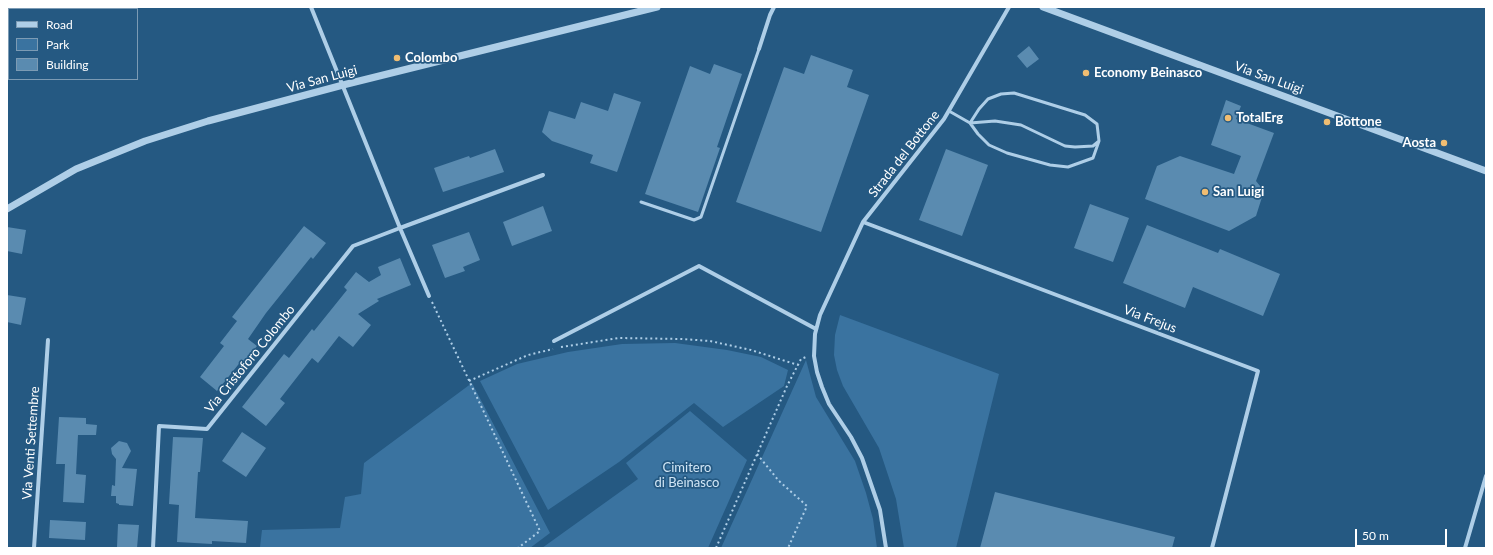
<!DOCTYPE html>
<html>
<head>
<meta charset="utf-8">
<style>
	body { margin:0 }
	#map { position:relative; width:1493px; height:555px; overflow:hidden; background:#255982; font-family:Lato,sans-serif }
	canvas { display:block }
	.frame { position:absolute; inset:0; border:8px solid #fff; pointer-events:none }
	.legend { position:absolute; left:8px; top:8px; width:130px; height:72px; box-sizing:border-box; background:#255982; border:1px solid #7c9bb4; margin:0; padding:5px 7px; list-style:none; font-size:12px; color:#fff }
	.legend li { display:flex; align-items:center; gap:8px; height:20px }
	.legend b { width:20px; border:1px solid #7c9bb4 }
	.scale { position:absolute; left:1355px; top:529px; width:92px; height:18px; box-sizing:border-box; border:2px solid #fff; border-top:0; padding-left:5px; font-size:12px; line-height:14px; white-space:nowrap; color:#fff; -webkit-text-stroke:3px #255982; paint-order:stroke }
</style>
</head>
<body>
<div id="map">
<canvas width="1493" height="555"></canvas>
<div class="frame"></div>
<ul class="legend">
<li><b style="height:5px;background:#aecee7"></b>Road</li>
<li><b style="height:11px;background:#3a73a0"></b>Park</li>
<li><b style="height:11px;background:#5a8bb0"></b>Building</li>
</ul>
<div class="scale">50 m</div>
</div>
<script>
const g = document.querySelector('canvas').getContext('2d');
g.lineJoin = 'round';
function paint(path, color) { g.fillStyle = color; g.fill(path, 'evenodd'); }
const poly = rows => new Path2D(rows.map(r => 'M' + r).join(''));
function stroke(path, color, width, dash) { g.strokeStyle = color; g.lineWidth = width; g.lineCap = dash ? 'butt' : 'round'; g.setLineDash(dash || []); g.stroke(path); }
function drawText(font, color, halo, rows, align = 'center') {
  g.font = font + ' Lato,sans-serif'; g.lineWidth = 3.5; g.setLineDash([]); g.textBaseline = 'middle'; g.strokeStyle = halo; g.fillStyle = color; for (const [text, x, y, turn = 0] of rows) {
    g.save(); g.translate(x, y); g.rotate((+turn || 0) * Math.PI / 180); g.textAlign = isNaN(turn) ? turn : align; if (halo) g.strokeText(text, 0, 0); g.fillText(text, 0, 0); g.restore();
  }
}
paint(poly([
	[840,315,999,374,956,548,904,548,896,499,879,448,843,386,837,370,834,355,835,335],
	[675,343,727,350,761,357,788,370,784,386,723,427,694,403,619,462,548,510,480,381,517,364,568,352,622,344],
	[806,360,816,397,855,461,866,493,873,519,877,548,721,548],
	[472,383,550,533,530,548,260,547,262,530,340,528,345,497,361,494,364,463],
	[690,411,747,460,708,548,542,548,638,479,626,463]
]), '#3a73a0');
paint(poly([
	[1029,46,1039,59,1027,68,1017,56],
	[811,55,853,70,847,87,869,95,821,232,736,202,784,67,804,74],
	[714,64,742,74,717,147,720,148,698,212,645,194,690,66,710,74],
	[614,93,641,102,617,172,590,163,593,155,552,141,542,132,549,111,575,119,581,102,608,111],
	[1226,100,1241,106,1236,119,1274,133,1256,181,1260,186,1263,194,1256,216,1229,231,1145,199,1157,166,1180,156,1234,174,1241,156,1211,145],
	[495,149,504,172,443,192,434,168,469,156,470,158],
	[946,149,988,165,962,236,919,220],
	[1090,204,1129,218,1113,262,1074,248],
	[543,206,552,231,512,246,503,222],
	[1147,225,1218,253,1220,249,1280,274,1263,316,1193,287,1185,308,1123,283],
	[304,226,326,243,313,259,311,257,266,313,248,339,257,346,244,362,242,360,217,391,200,377,224,346,220,343,237,321,232,317],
	[7,227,26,230,22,254,7,251],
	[469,232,480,260,463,267,465,271,445,278,432,245],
	[400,258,411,285,377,299,379,301,358,314,371,325,353,347,339,336,318,363,312,358,280,399,285,403,266,426,242,407,284,354,289,358,312,329,314,331,347,290,344,287,356,272,369,282,381,275,378,267],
	[7,295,26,298,21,325,7,322],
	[59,417,86,418,86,424,97,425,96,435,78,435,76,474,86,475,84,503,63,502,65,464,56,464],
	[242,432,266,448,246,477,222,461],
	[173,437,203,438,200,472,198,472,195,518,248,521,246,543,212,541,212,544,177,542,179,505,169,504],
	[119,441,127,443,131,451,122,468,137,469,133,506,119,505,119,504,116,503,116,496,111,496,112,485,115,486,116,459,112,454,111,448],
	[995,492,1175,537,1172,548,980,548],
	[50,520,86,522,85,540,49,538],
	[118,524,139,525,137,548,117,547]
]), '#5a8bb0');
stroke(poly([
	[432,302,540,531,518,548],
	[561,347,619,338,682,339,710,341,751,350,798,365],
	[469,381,528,355,553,349],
	[757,454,779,481,807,506,788,548],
	[716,548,787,386,801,359,806,357]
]), '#aecee7', 2, [2, 3]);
stroke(poly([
	[949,111,970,123,995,121,1021,125,1065,146,1075,147,1093,146,1099,141,1097,124,1085,115,1014,93,1001,94,988,99,979,109,970,123,978,134,989,145,1007,153,1050,165,1068,167,1093,158,1099,141],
	[641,202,694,220,701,217,759,49]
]), '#aecee7', 3);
stroke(poly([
	[759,49,770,15,774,7],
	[863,222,1258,371,1212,548],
	[429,296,400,228,543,175],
	[554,341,699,266,816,329],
	[34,548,48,340],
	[153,548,159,426,207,429,353,246,400,228,311,7],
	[886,548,880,510,862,458,851,437,829,404,822,387,817,372,814,356,815,334,820,315,863,222,944,119,1009,7],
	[1465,548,1486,476]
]), '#aecee7', 4);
stroke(poly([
	[1043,7,1486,171],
	[7,209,76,169,145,141,208,121,343,85,657,7]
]), '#aecee7', 7);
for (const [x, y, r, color] of [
	[397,58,4,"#f0bd72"],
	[1086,73,4,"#f0bd72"],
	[1228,118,4,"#f0bd72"],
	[1327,122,4,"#f0bd72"],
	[1444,143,4,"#f0bd72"],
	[1205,192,4,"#f0bd72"]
]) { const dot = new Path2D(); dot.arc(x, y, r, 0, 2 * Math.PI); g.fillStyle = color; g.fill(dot); stroke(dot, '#255982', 1.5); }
drawText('bold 13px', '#fff', '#255982', [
	["Colombo",405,58],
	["Economy Beinasco",1094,73],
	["TotalErg",1236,118],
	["Bottone",1335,122],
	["Aosta",1436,143,"right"],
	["San Luigi",1213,192]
], 'left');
drawText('13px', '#fff', '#255982', [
	["Via San Luigi",1269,78,20],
	["Via San Luigi",322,79,-15],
	["Strada del Bottone",904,154,-52],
	["Via Frejus",1150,319,21],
	["Via Cristoforo Colombo",250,359,-51],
	["Via Venti Settembre",31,443,-86]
]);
drawText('13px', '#d1e6f6', '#255982', [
	["Cimitero",687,468],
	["di Beinasco",687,483]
]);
</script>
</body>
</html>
